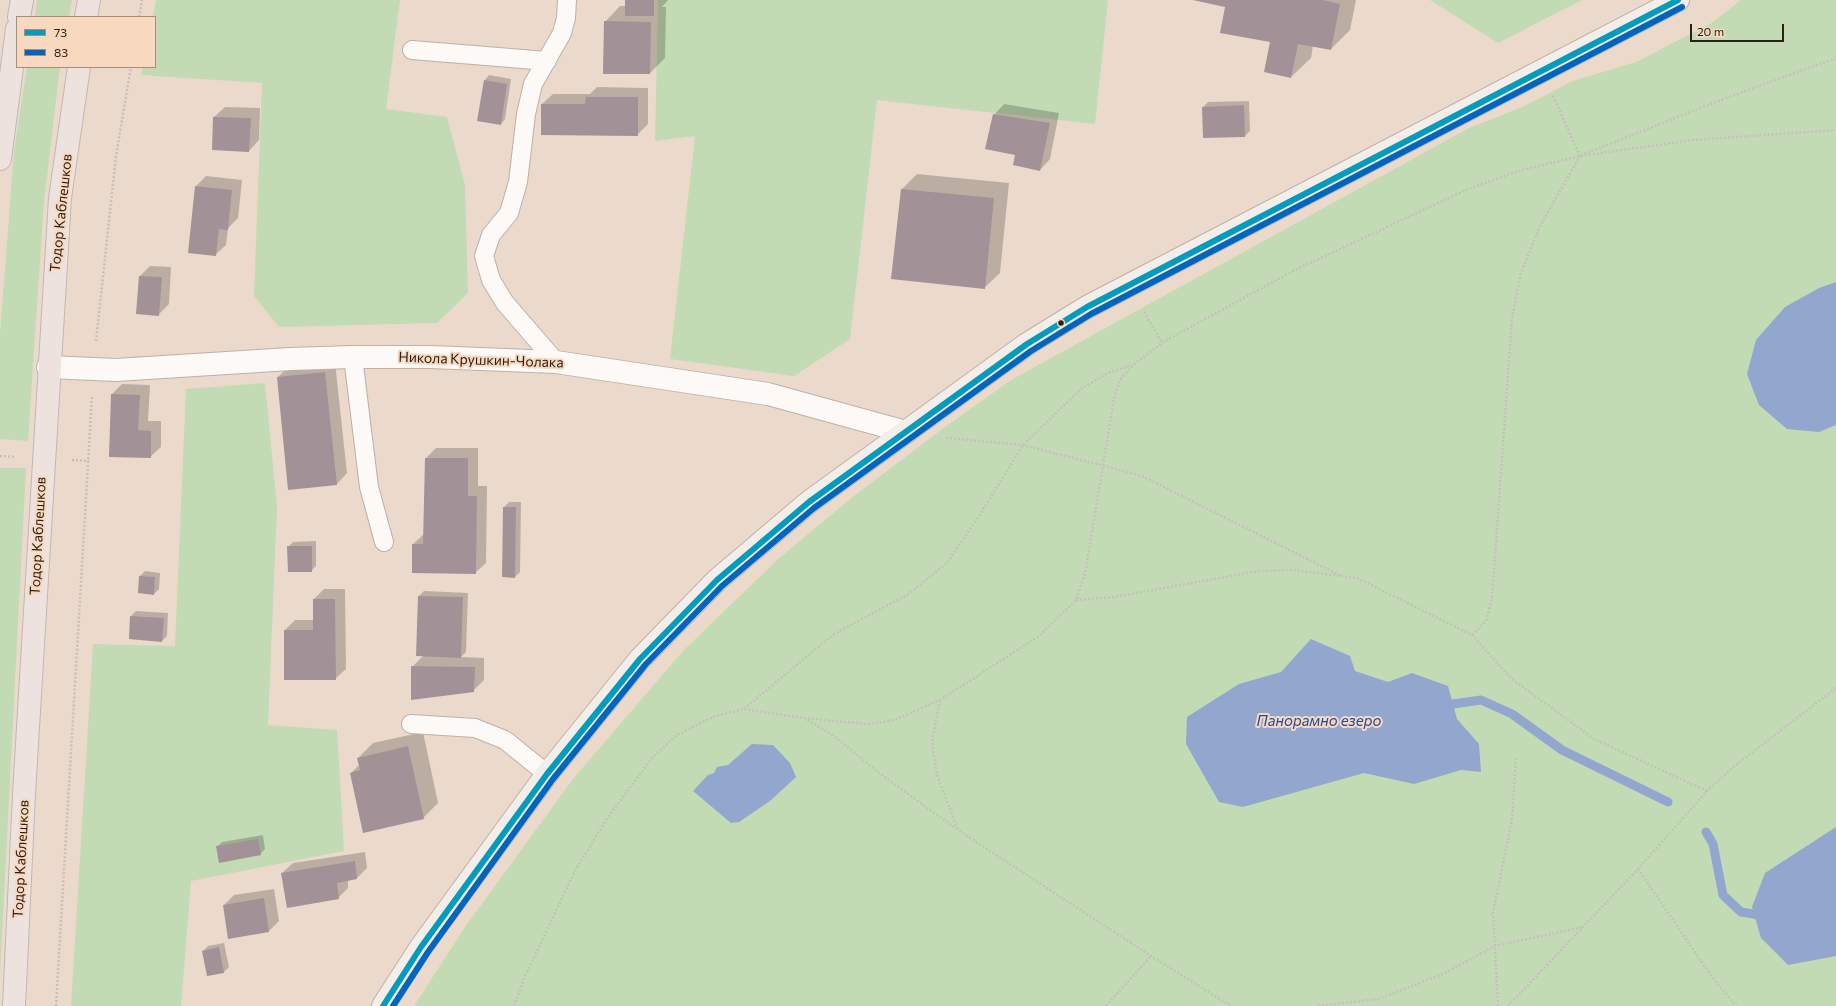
<!DOCTYPE html>
<html>
<head>
<meta charset="utf-8">
<style>
	body { margin:0 }
	#map { position:relative; width:1836px; height:1006px; overflow:hidden; background:#ebd9cc; font-family:Commissioner,sans-serif }
	canvas { display:block }
	.legend { position:absolute; left:16px; top:16px; width:140px; height:52px; box-sizing:border-box; background:#f8d8bf; border:1px solid #a68e7b; margin:0; padding:5px 7px; list-style:none; font-size:12px; color:#2b2016 }
	.legend li { display:flex; align-items:center; gap:8px; height:20px }
	.legend b { width:20px; border:1px solid #a68e7b }
	.scale { position:absolute; left:1690px; top:24px; width:94px; height:18px; box-sizing:border-box; border:2px solid #2b2016; border-top:0; padding-left:5px; font-size:12px; line-height:14px; white-space:nowrap; color:#2b2016; -webkit-text-stroke:3px #f8d8bf; paint-order:stroke }
</style>
</head>
<body>
<div id="map">
<canvas width="1836" height="1006"></canvas>
<ul class="legend">
<li><b style="height:5px;background:#049bbc"></b>73</li>
<li><b style="height:5px;background:#0065bd"></b>83</li>
</ul>
<div class="scale">20 m</div>
</div>
<script>
const g = document.querySelector('canvas').getContext('2d');
g.lineJoin = 'round';
function paint(path, color) { g.fillStyle = color; g.fill(path, 'evenodd'); }
const poly = rows => new Path2D(rows.map(r => 'M' + r).join(''));
function stroke(path, color, width, dash) { g.strokeStyle = color; g.lineWidth = width; g.lineCap = dash ? 'butt' : 'round'; g.setLineDash(dash || []); g.stroke(path); }
function drawText(font, color, halo, rows, align = 'center') {
  g.font = font + ' Commissioner,sans-serif'; g.lineWidth = 4; g.setLineDash([]); g.textBaseline = 'middle'; g.strokeStyle = halo; g.fillStyle = color; for (const [text, x, y, turn = 0] of rows) {
    g.save(); g.translate(x, y); g.rotate((+turn || 0) * Math.PI / 180); g.textAlign = isNaN(turn) ? turn : align; if (halo) g.strokeText(text, 0, 0); g.fillText(text, 0, 0); g.restore();
  }
}
paint(poly([
	[37,0,72,0,69,17,35,17],
	[156,0,400,0,386,109,447,117,465,185,468,293,437,323,279,327,254,296,262,83,141,75,143,67,155,67,155,17,153,17],
	[658,0,1108,0,1095,124,877,100,850,339,794,376,670,359,695,136,655,141],
	[1430,0,1582,0,1498,43],
	[1741,0,1836,0,1836,1006,414,1006,465,927,573,779,683,651,777,560,855,495,941,430,1011,380,1469,128,1522,107,1573,81,1636,62,1710,24],
	[27,67,60,67,44,201,28,441,0,439,0,334,14,151],
	[265,383,277,507,268,725,337,730,344,851,191,881,181,1006,71,1006,93,644,175,646,186,389],
	[0,468,26,468,0,974]
]), '#c2dbb5');
paint(poly([
	[1836,282,1836,425,1819,432,1787,429,1759,405,1747,374,1756,340,1785,307,1819,288],
	[1311,639,1350,656,1355,671,1388,682,1412,673,1448,686,1457,719,1479,744,1481,772,1461,770,1414,784,1364,773,1243,807,1219,802,1186,744,1187,717,1239,684,1281,672],
	[752,744,773,745,790,763,796,777,770,801,739,822,731,823,693,791,708,775,714,773,717,767,728,765],
	[1836,827,1836,956,1788,965,1761,938,1752,907,1765,873]
]), '#92a6ce');
paint(poly([
	[626,0,668,0,662,7,666,7,665,58,650,73,604,73,605,22,620,6,626,6],
	[1194,0,1356,0,1350,30,1331,49,1313,46,1311,58,1291,77,1271,42,1226,6],
	[489,75,511,79,505,119,501,124,485,80],
	[597,87,648,88,648,124,637,135,542,104,553,94,590,94],
	[1249,101,1250,131,1245,136,1203,107,1208,102],
	[1004,104,1059,113,1050,159,1040,170,1016,155,994,115],
	[225,107,260,108,259,140,249,151,214,117],
	[917,174,1009,183,1000,273,984,288,902,189],
	[206,176,242,180,238,218,228,228,226,245,215,255,196,186],
	[150,266,171,267,169,304,159,314,140,276],
	[335,362,347,473,337,484,289,489,278,377,288,367],
	[122,384,150,385,148,421,161,421,161,447,150,457,112,394],
	[436,448,478,448,478,486,487,486,486,563,475,573,413,544,424,534,426,458],
	[509,502,521,502,520,572,515,577,503,576,504,507],
	[316,541,316,566,311,571,288,547,293,542],
	[145,571,160,573,159,589,154,594,140,576],
	[324,589,345,589,346,669,335,679,285,630,295,620,314,620,314,599],
	[424,591,468,593,466,652,461,657,484,658,484,680,473,691,412,667,423,656,419,596],
	[136,611,168,613,167,636,162,641,130,639,131,616],
	[423,732,438,803,423,818,351,773,360,764,358,758,373,743],
	[263,835,265,849,260,854,217,847,222,842],
	[365,852,367,868,357,878,348,880,348,888,338,898,282,873,293,863],
	[274,889,279,921,269,931,224,905,234,895],
	[224,943,229,967,224,972,208,975,203,951,208,946]
]), '#0003');
stroke(poly([
	[1453,704,1481,700,1512,714,1562,750,1668,802],
	[1706,832,1713,844,1723,895,1741,912,1766,916]
]), '#92a6ce', 9);
paint(poly([
	[625,0,654,0,654,16,625,16],
	[1193,0,1323,0,1340,4,1331,50,1298,44,1291,78,1264,72,1270,42,1220,33,1225,7],
	[604,21,651,22,650,74,603,74],
	[484,80,507,84,501,125,477,121],
	[586,97,638,97,638,136,541,135,541,104,585,104],
	[1244,105,1245,137,1203,138,1202,107],
	[993,114,1050,123,1040,171,1013,165,1015,155,985,149],
	[213,117,251,118,249,152,212,150],
	[195,186,232,190,228,230,219,229,216,256,188,253],
	[901,189,994,198,985,289,891,279],
	[139,276,162,277,159,316,136,314],
	[325,372,337,485,288,490,277,377],
	[111,394,140,395,138,430,151,431,151,458,109,457],
	[425,458,468,458,468,496,477,496,476,574,412,573,412,544,423,544],
	[503,507,516,507,515,578,502,577],
	[287,546,312,546,312,572,288,572],
	[139,576,155,577,154,595,138,593],
	[418,596,463,597,461,658,416,656],
	[313,599,335,599,336,680,284,680,284,630,313,630],
	[130,616,164,618,162,642,129,639],
	[411,666,475,667,474,692,411,700],
	[408,746,424,819,363,833,350,773,360,770,357,758],
	[258,839,261,855,219,863,216,846],
	[355,861,357,879,337,883,339,899,287,908,281,873],
	[264,898,269,932,228,939,223,905],
	[219,947,224,973,207,976,202,951]
]), '#a29196');
const lane = poly([
	[412,50,547,61],
	[353,357,369,487,384,542],
	[556,362,505,303,491,280,484,256,491,235,509,213,518,182,526,114,533,84,562,33,566,18,567,0],
	[411,724,475,728,505,740,547,774]
]);
const street = poly([
	[48,367,116,370,290,359,353,357,430,357,556,362,768,394,906,432]
]);
const secondary = poly([
	[383,1006,421,947,547,774,640,659,717,580,809,502,1027,344,1087,307,1678,0]
]);
const primary = poly([
	[19,17,22,0],
	[86,17,89,0],
	[0,159,17,29],
	[14,1006,24,794,60,198,79,67]
]);
stroke(lane, '#beb1a6', 20);
stroke(street, '#beb1a6', 24);
stroke(secondary, '#beb1a6', 24);
stroke(primary, '#c1b8b1', 24);
stroke(poly([
	[139,17,142,0],
	[1553,96,1580,156],
	[1584,154,1713,103,1836,58],
	[1144,312,1162,343],
	[96,341,116,156,131,67],
	[946,438,1023,445,1142,476,1341,576],
	[0,456,16,457],
	[72,460,89,461],
	[1076,600,1114,597,1258,571,1293,570,1357,578,1472,635,1512,679,1594,739,1707,791],
	[1472,635,1486,621,1492,598,1512,319,1520,276,1539,228,1580,156],
	[940,700,932,741,937,775,958,830],
	[744,709,834,634,907,595,947,563,977,519,1023,445,1082,388,1108,373,1132,365],
	[804,718,831,734,886,778,958,830,1151,956,1231,1006],
	[1638,869,1714,980,1736,1006],
	[56,1006,92,396],
	[514,1006,525,976,576,869,608,817,652,758,677,735,715,716,744,709,803,718,868,724,895,720,940,700,962,686,1039,636,1076,600,1085,574,1114,399,1120,380,1133,365,1165,341,1293,271,1466,190,1518,171,1580,156,1693,140,1836,130],
	[1106,1006,1151,956],
	[1318,1006,1379,999,1445,973,1495,946,1583,927],
	[1498,1006,1493,912,1512,820,1516,758],
	[1508,1006,1638,869,1707,791,1737,764,1836,688]
]), '#c6c0bb', 2.5, [2, 2]);
stroke(lane, '#fcf9f7', 18);
stroke(street, '#fcf9f7', 22);
stroke(secondary, '#f4eeeb', 22);
stroke(primary, '#eee2de', 22);
stroke(poly([
	[383,1006,421,947,547,774,640,659,717,580,809,502,1027,344,1087,307,1678,0]
]), '#049bbc', 6);
stroke(poly([
	[393,1006,428,952,553,779,646,664,722,586,814,508,1031,351,1091,314,1682,7]
]), '#0065bd', 6);
for (const [x, y, r, color] of [
	[1061,323,3.5,"#2b2016"]
]) { const dot = new Path2D(); dot.arc(x, y, r, 0, 2 * Math.PI); g.fillStyle = color; g.fill(dot); stroke(dot, '#f8d8bf', 1.5); }
drawText('14px', '#2b2016', '#f8d8bf', [
	["Тодор Каблешков",61,213,-84],
	["Никола Крушкин-Чолака",481,360,2],
	["Тодор Каблешков",38,536,-87],
	["Тодор Каблешков",21,859,-87]
]);
drawText('italic 15px', '#204a96', '#f8d8bf', [
	["Панорамно езеро",1319,721]
]);
</script>
</body>
</html>
